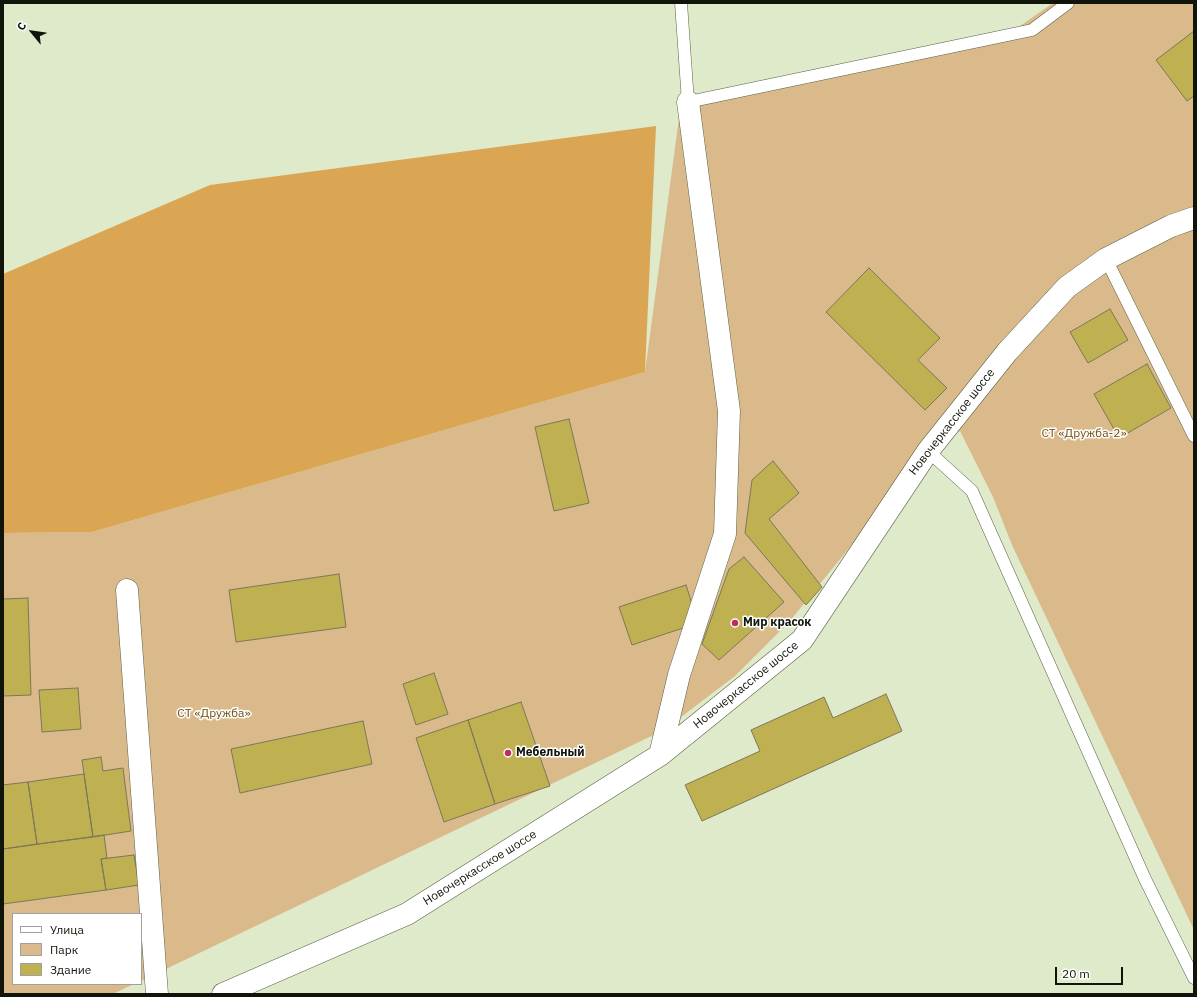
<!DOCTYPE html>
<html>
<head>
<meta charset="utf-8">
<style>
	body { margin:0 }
	#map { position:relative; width:1197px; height:997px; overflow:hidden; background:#dfeaca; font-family:"IBM Plex Sans",sans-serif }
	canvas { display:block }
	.frame { position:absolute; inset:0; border:4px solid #111509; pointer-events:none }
	.legend { position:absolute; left:12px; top:913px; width:130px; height:72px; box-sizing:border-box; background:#fff; border:1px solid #a0a19d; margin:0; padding:5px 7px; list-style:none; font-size:12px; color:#111509 }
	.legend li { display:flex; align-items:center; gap:8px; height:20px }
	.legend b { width:20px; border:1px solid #a0a19d }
	.north { position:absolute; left:12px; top:12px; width:40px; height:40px; -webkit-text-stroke:3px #fff; paint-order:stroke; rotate:299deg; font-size:11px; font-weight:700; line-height:16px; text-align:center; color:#111509 }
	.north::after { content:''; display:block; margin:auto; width:14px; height:18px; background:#111509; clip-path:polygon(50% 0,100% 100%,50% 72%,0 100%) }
	.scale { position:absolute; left:1055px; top:967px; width:68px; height:18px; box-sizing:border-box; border:2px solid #111509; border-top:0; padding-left:5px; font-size:12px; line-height:14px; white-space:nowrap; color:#111509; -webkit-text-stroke:3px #fff; paint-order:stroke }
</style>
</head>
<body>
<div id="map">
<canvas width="1197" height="997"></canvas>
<div class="frame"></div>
<ul class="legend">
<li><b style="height:5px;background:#fff"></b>Улица</li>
<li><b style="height:11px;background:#daba8b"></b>Парк</li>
<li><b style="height:11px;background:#bfb051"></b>Здание</li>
</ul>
<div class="north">С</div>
<div class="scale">20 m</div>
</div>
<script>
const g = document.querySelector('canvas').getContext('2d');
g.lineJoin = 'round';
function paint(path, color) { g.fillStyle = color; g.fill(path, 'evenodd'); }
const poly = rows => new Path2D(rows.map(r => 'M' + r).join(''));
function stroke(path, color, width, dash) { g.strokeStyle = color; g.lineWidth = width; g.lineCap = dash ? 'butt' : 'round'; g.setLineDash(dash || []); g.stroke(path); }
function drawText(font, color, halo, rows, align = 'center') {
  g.font = font + ' "IBM Plex Sans",sans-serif'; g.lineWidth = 3; g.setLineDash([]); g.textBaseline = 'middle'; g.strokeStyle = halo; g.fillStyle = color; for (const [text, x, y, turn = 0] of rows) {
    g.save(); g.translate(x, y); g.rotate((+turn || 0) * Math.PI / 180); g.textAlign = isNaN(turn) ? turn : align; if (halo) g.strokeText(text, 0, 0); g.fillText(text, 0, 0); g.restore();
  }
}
paint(poly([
	[1053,3,1194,3,1194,930,1012,545,993,497,960,431,928,451,789,622,735,676,664,730,141,981,141,914,13,914,13,984,134,984,113,994,3,994,3,533,92,532,645,372,681,103,997,42]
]), '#daba8b');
paint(poly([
	[656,126,645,372,92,532,3,533,3,274,210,185]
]), '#daa654');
const building = poly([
	[1194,31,1194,96,1187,101,1156,60,1194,31],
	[869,268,940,338,918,360,947,388,925,410,826,312,869,268],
	[1110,309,1128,340,1088,363,1070,332,1110,309],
	[1147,364,1171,408,1119,438,1094,394,1147,364],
	[569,419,589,503,554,511,535,427,569,419],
	[773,461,799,493,769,519,822,587,806,605,745,533,752,480,773,461],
	[744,557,784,602,719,660,702,644,729,569,744,557],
	[339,574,346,627,236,642,229,590,339,574],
	[686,585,698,623,632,645,619,607,686,585],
	[28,598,31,695,3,696,3,599,28,598],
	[434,673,448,714,416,725,403,684,434,673],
	[78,688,81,729,42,732,39,690,78,688],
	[886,694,902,731,702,821,685,785,760,751,751,730,824,697,833,718,886,694],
	[521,702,550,786,495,804,468,720,521,702],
	[468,720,495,804,444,822,416,738,468,720],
	[363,721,372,764,240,793,231,749,363,721],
	[101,757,103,771,123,768,131,831,93,837,82,760,101,757],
	[84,774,93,837,37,844,28,782,84,774],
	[28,782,37,844,3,849,3,785,28,782],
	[104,835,107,858,101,859,106,890,3,904,3,849,104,835],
	[134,855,139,885,106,890,101,859,134,855]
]);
paint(building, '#bfb051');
stroke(building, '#7c7859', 1);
const service = poly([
	[681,3,688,102,1032,30,1068,3],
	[1106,259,1194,436],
	[928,451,972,491,1145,879,1194,978]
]);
const minor = poly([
	[127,590,157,994],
	[660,755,679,675,725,534,729,411,688,102],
	[223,994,407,914,660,755,802,640,928,451,1007,352,1067,287,1106,259,1171,226,1194,218]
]);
stroke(service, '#586246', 13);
stroke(minor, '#586246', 23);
stroke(service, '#fff', 12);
stroke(minor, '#fff', 22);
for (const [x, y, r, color] of [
	[735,623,4,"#bd2f5a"],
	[508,753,4,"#bd2f5a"]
]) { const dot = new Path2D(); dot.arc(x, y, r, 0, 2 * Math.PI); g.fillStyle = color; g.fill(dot); stroke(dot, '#fff', 1.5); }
drawText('12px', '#111509', '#fff', [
	["Новочеркасское шоссе",952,422,-52],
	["Новочеркасское шоссе",746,685,-39],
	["Новочеркасское шоссе",480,868,-32]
]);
drawText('12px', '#704d0c', '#fff', [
	["СТ «Дружба-2»",1084,434],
	["СТ «Дружба»",214,714]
]);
drawText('bold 12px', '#111509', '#fff', [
	["Мир красок",743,623],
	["Мебельный",516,753]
], 'left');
</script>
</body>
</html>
